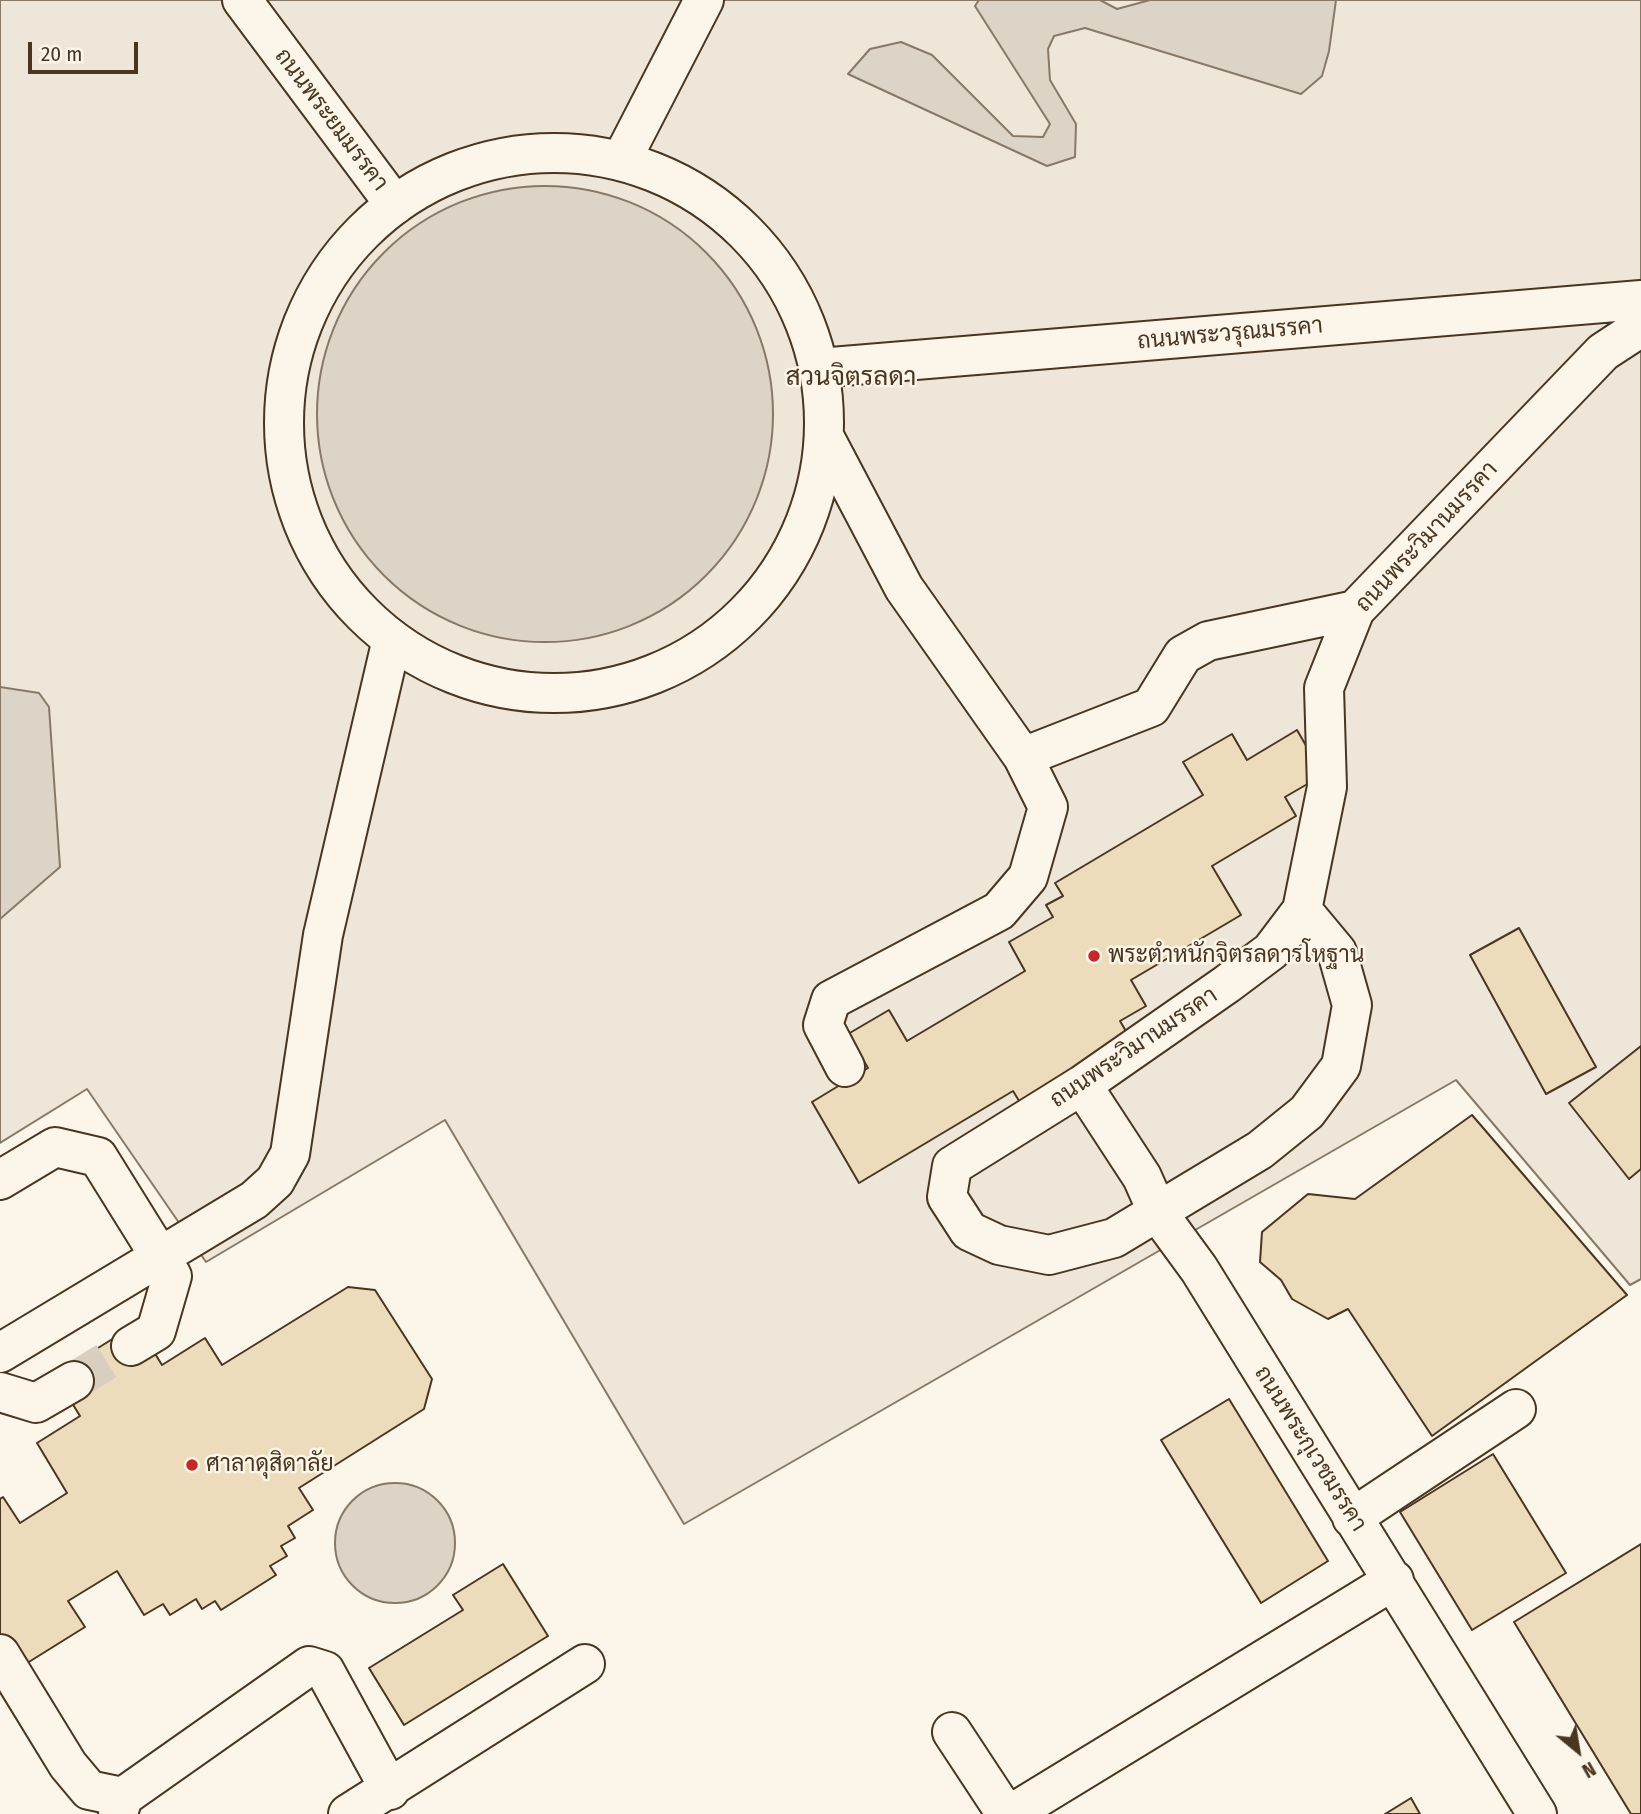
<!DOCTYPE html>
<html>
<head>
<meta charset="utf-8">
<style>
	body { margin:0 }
	#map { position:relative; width:1641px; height:1814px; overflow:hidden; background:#fbf6e9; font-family:"Fira Sans Condensed",sans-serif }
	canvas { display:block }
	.north { position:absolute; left:1543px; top:1716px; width:70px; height:70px; -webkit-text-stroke:5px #fbf6e9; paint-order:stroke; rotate:150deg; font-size:19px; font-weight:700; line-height:28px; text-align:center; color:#4a3520 }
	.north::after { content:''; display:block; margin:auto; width:24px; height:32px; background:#4a3520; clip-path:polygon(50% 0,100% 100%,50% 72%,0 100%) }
	.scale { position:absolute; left:28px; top:42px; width:110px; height:32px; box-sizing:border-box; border:4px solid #4a3520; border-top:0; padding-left:9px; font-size:21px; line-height:24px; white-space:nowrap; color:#4a3520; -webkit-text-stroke:5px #fbf6e9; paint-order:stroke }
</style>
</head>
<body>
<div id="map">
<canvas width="1641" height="1814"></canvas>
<div class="north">N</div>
<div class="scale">20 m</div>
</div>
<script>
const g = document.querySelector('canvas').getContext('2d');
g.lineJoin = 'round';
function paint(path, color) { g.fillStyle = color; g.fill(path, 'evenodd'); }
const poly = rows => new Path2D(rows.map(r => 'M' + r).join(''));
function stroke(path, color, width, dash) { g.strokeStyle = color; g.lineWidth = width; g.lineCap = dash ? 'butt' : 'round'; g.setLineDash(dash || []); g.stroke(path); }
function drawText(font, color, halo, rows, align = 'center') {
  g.font = font + ' "Fira Sans Condensed",Sarabun,sans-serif'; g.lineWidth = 5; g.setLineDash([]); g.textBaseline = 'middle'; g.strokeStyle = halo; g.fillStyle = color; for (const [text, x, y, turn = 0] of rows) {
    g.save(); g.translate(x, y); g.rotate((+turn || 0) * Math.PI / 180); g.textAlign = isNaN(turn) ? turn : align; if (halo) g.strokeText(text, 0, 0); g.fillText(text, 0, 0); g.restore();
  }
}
const green = poly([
	[0,0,1641,0,1641,1279,1630,1285,1456,1080,684,1524,445,1120,206,1262,87,1089,0,1143,0,0]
]);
paint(green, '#ede6d9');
stroke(green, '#887966', 2);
const water = poly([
	[979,0,1100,0,1117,9,1150,0,1336,0,1329,51,1322,76,1301,94,1085,28,1054,36,1048,49,1050,80,1076,124,1075,157,1047,166,848,74,870,49,901,42,932,55,1013,136,1043,137,1050,124,975,6,979,0],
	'317 414a228 228 0 1 1 456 0a228 228 0 1 1-456 0Z',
	[0,687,39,693,49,707,60,867,0,919,0,687],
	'335 1543a60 60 0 1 1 120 0a60 60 0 1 1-120 0Z'
]);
paint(water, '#dcd4c6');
stroke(water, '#887966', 2);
const building = poly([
	[1297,730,1323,775,1285,797,1296,816,1212,866,1241,915,1131,980,1146,1006,1120,1021,1130,1038,1021,1104,1013,1091,859,1183,812,1102,868,1068,848,1034,889,1010,907,1041,1025,971,1009,942,1053,917,1046,905,1063,896,1055,883,1203,795,1183,762,1232,734,1247,760,1297,730],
	[1519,928,1596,1067,1546,1094,1470,955,1519,928],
	[1641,1046,1641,1169,1629,1179,1569,1103,1641,1046],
	[1472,1115,1627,1295,1432,1436,1348,1309,1328,1319,1292,1299,1281,1280,1260,1262,1262,1232,1308,1194,1355,1199,1472,1115],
	[348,1287,375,1290,432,1379,424,1409,299,1488,313,1510,288,1526,295,1538,281,1546,287,1556,270,1566,276,1575,221,1610,215,1601,202,1609,196,1599,170,1615,163,1604,144,1615,117,1571,68,1601,85,1627,24,1665,0,1644,0,1499,3,1497,20,1523,67,1493,37,1443,80,1416,72,1403,66,1368,122,1333,154,1352,162,1365,205,1338,222,1365,348,1287],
	[1229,1399,1328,1561,1261,1603,1161,1440,1229,1399],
	[1493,1454,1566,1573,1472,1630,1400,1512,1493,1454],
	[1641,1544,1641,1814,1631,1814,1514,1622,1641,1544],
	[503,1564,548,1636,404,1725,369,1668,463,1610,453,1595,503,1564],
	[1411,1798,1420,1814,1385,1814,1411,1798]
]);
paint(building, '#ecdcbc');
stroke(building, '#4a3520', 2);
stroke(poly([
	[74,1381,131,1346]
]), '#d8cfc1', 38, [38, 19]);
const minor = poly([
	[242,0,395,205],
	'284 423a270 270 0 1 1 540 0a270 270 0 1 1-540 0Z',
	[621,161,704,0],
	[819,368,1641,300],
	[825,438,904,588,1023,757,1048,807,1028,877,999,911,831,1000,823,1025,845,1067],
	[1023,757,1151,707,1183,655,1208,641,1355,610],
	[1302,910,1337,952,1352,1005,1341,1066,1307,1112,1260,1150,1114,1238,1049,1255,999,1245,969,1231,947,1197,952,1166,1082,1085,1227,984,1271,951,1302,910,1327,787,1324,688,1355,610,1603,352,1641,327],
	[1082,1085,1142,1177,1158,1213,1199,1269,1537,1814],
	[0,1180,55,1147,98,1157,172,1276,156,1331,131,1346],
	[0,1353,254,1200,275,1181,290,1154,323,935,392,639],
	[0,1392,36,1403,74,1381],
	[1352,1518,1516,1409],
	[0,1654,68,1765,89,1790,123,1797],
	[952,1732,1006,1814],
	[118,1814,123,1797,309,1666,325,1671,390,1790],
	[348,1814,585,1664],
	[1011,1814,1394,1580]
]);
stroke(minor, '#4a3520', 42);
stroke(minor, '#fbf6e9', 38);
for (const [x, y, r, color] of [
	[1094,956,7,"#c62828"],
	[192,1465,7,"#c62828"]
]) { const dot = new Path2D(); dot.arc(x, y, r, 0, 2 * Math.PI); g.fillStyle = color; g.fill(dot); stroke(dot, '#fbf6e9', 2.5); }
drawText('23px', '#4a3520', '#fbf6e9', [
	["ถนนพระยมมรรคา",331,120,53],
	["ถนนพระวรุณมรรคา",1230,334,-5],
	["ถนนพระวิมานมรรคา",1427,537,-47],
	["ถนนพระวิมานมรรคา",1134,1048,-34],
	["ถนนพระกุเวชมรรคา",1310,1449,58]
]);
drawText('23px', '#4a3520', '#fbf6e9', [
	["พระตำหนักจิตรลดารโหฐาน",1108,956],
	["ศาลาดุสิดาลัย",206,1465]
], 'left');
drawText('26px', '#4a3520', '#fbf6e9', [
	["สวนจิตรลดา",851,378]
]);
</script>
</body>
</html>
